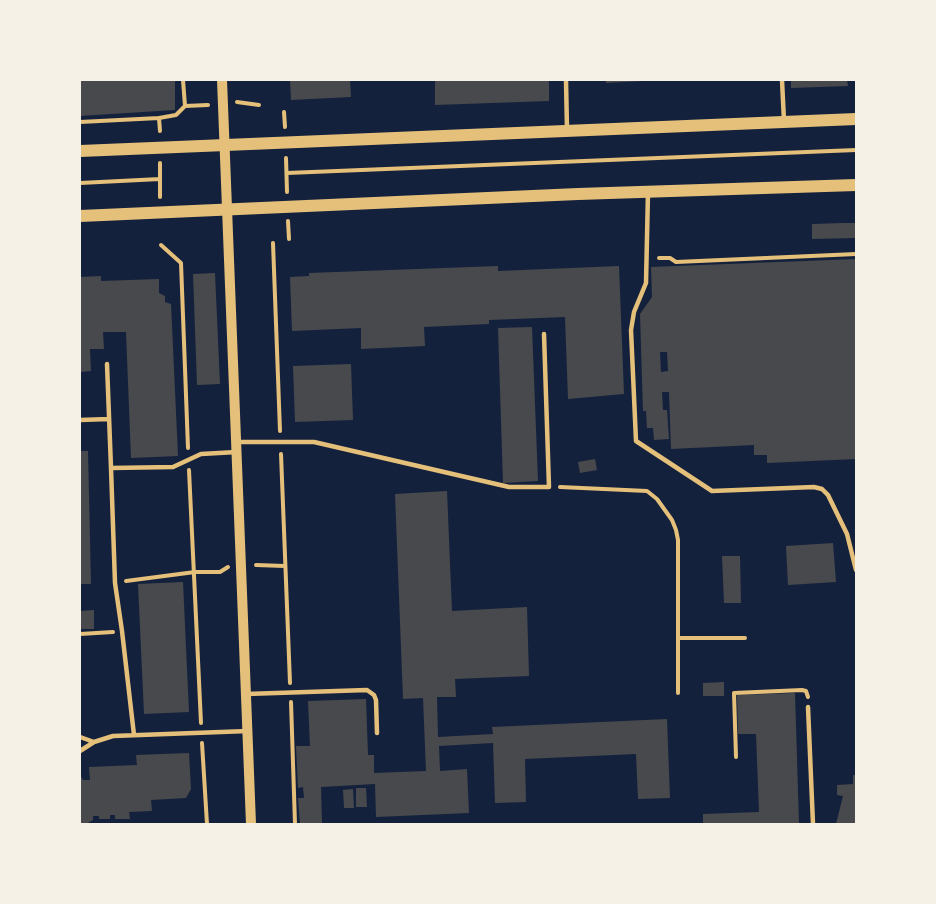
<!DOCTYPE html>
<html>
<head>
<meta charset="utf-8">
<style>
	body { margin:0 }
	#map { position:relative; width:936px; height:904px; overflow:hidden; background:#14213d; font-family:Arial,sans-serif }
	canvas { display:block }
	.frame { position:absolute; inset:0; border:81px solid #f6f1e7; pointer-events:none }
</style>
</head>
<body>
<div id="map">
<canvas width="936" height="904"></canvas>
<div class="frame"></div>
</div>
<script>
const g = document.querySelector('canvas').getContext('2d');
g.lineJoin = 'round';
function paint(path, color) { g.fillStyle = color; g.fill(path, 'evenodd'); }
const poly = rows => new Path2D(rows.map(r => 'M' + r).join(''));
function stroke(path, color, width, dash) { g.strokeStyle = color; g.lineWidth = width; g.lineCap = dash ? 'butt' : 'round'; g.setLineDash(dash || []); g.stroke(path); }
paint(poly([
	[80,80,175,80,175,110,80,116],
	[290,80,350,80,351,97,291,100],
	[435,80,549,80,549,101,435,105],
	[606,80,641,80,642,81,606,83],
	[791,80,847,80,848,86,791,88],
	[843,223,856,223,856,238,812,239,812,224],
	[856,259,856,459,767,463,767,455,754,455,754,445,671,449,669,392,662,392,663,410,667,410,669,439,654,440,653,428,647,428,646,411,643,411,640,314,652,297,651,267],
	[660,352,667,352,668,371,661,372],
	[498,266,498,271,619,266,624,394,568,399,565,317,489,320,489,324,424,327,425,346,361,349,361,328,292,331,290,277,309,276,309,273],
	[215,273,220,384,197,385,193,274],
	[101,276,101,281,159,279,159,293,165,296,165,302,171,304,178,456,131,458,126,332,103,332,104,349,90,349,91,371,80,372,80,277],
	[532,327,538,481,503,483,498,328],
	[351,364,353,420,295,422,293,366],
	[80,451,88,451,91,584,80,584],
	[595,459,597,470,580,473,578,462],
	[447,491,452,611,527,607,529,676,455,679,456,697,437,697,438,737,493,734,492,727,667,719,670,798,638,799,636,754,525,759,526,802,495,803,493,743,439,746,440,771,467,769,469,813,376,817,375,784,321,787,322,824,300,824,298,798,304,798,303,787,298,788,296,746,310,746,308,701,366,699,368,755,374,755,374,773,426,771,423,698,403,699,395,494],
	[833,543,836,582,788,585,786,546],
	[722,556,740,556,741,603,724,603],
	[183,582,189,712,144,714,138,584],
	[94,610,94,629,80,629,80,611],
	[724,682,724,696,703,696,703,683],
	[795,693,799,824,703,824,703,814,759,812,756,734,738,734,737,695],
	[189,753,191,789,186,798,151,800,152,811,129,812,130,819,115,819,115,815,110,815,110,819,99,819,99,816,93,816,93,820,86,824,80,824,80,775,83,780,90,780,89,767,137,765,136,755],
	[853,775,856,775,856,824,836,824,843,796,837,795,837,785,853,784],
	[356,788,366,788,367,807,356,807],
	[353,789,354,808,344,808,343,790]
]), '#48494c');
stroke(poly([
	[237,102,259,105],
	[185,106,208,105],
	[284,112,285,127],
	[159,118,176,115,185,106,183,80],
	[80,122,159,118,160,131],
	[286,158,287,192],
	[160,163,160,197],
	[287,173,856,150],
	[80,183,160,179],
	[288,221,289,239],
	[273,243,280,431],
	[161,245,181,263,188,448],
	[659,258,670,258,676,262,856,254],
	[281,454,290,683],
	[189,470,201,723],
	[560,487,647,491,657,499,672,520,676,530,678,540,678,693],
	[256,565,285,566],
	[126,581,195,572,220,572,228,567],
	[80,634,113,632],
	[678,638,745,638],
	[291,702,295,824],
	[202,743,207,824],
	[736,757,734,693,802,690,806,691,808,697]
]), '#e5c07b', 4);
stroke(poly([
	[566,80,567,130],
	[782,80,784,121],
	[648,192,646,283,634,312,631,330,636,441,712,491,814,487,822,489,828,495,847,534,856,570],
	[107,364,111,468,173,467,201,454,237,452],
	[80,420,109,419],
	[237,442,314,442,509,487,549,487,544,334],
	[111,468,115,583,122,631,134,735],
	[246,694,367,690,374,695,376,700,377,733],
	[808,707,813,824],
	[80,737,94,742,113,736,248,731],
	[80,751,94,742]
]), '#e5c07b', 4.5);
stroke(poly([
	[222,80,251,824]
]), '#e5c07b', 10);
stroke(poly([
	[80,151,856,119],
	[80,216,578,194,856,185]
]), '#e5c07b', 12);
</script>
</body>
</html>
